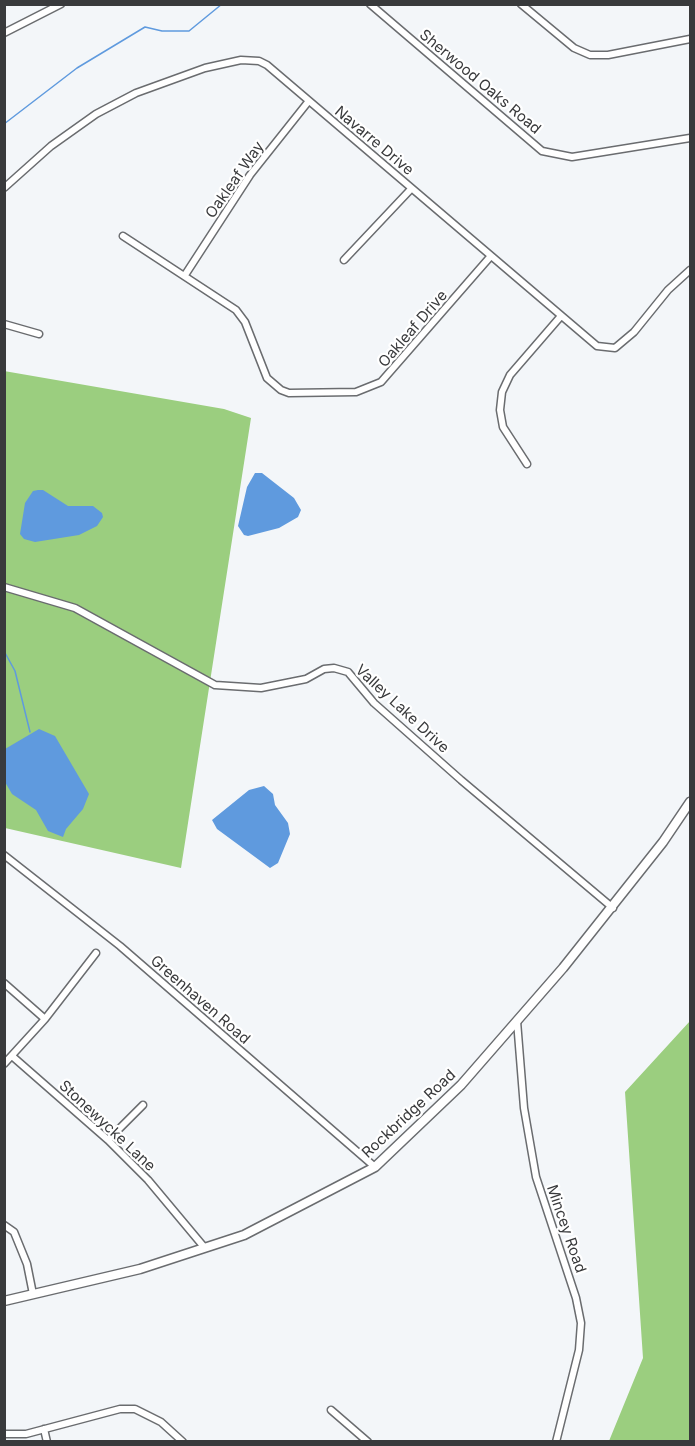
<!DOCTYPE html>
<html>
<head>
<meta charset="utf-8">
<style>
	body { margin:0 }
	#map { position:relative; width:695px; height:1446px; overflow:hidden; background:#f3f6f9; font-family:Inter,sans-serif }
	canvas { display:block }
	.frame { position:absolute; inset:0; border:6px solid #393a3c; pointer-events:none }
</style>
</head>
<body>
<div id="map">
<canvas width="695" height="1446"></canvas>
<div class="frame"></div>
</div>
<script>
const g = document.querySelector('canvas').getContext('2d');
g.lineJoin = 'round';
function paint(path, color) { g.fillStyle = color; g.fill(path, 'evenodd'); }
const poly = rows => new Path2D(rows.map(r => 'M' + r).join(''));
function stroke(path, color, width, dash) { g.strokeStyle = color; g.lineWidth = width; g.lineCap = dash ? 'butt' : 'round'; g.setLineDash(dash || []); g.stroke(path); }
function drawText(font, color, halo, rows, align = 'center') {
  g.font = font + ' Inter,sans-serif'; g.lineWidth = 4.5; g.setLineDash([]); g.textBaseline = 'middle'; g.strokeStyle = halo; g.fillStyle = color; for (const [text, x, y, turn = 0] of rows) {
    g.save(); g.translate(x, y); g.rotate((+turn || 0) * Math.PI / 180); g.textAlign = isNaN(turn) ? turn : align; if (halo) g.strokeText(text, 0, 0); g.fillText(text, 0, 0); g.restore();
  }
}
paint(poly([
	[4,371,224,409,251,418,181,868,5,828],
	[690,1021,690,1441,609,1441,643,1358,625,1092]
]), '#9bce7f');
paint(poly([
	[255,473,262,473,294,498,301,510,298,517,279,528,248,536,244,535,238,526,247,487],
	[38,490,43,490,68,506,93,506,102,513,103,517,97,526,79,535,35,542,24,539,20,534,25,503,33,491],
	[39,729,55,736,89,794,83,809,66,829,63,837,48,831,36,810,12,794,5,782,5,749],
	[264,786,273,794,275,805,288,823,290,834,278,863,270,868,217,829,212,820,249,790]
]), '#5f9ade');
stroke(poly([
	[4,124,77,68,145,27,162,31,189,31,222,4],
	[4,651,15,671,30,732]
]), '#5f9ade', 1.5);
const street = poly([
	[370,4,542,151,572,157,690,138],
	[521,4,574,48,590,55,608,55,690,39],
	[4,33,61,4],
	[4,188,51,146,96,114,136,93,205,68,241,60,259,61,267,65,597,346,615,348,634,332,668,290,690,270],
	[123,236,236,310,245,322,267,378,281,390,289,393,356,392,381,382,490,257],
	[344,260,411,189],
	[185,275,250,175,308,102],
	[4,324,39,334],
	[527,464,503,427,500,410,502,392,510,375,561,316],
	[4,587,75,608,215,685,261,688,306,679,324,669,334,668,348,672,374,703,461,780,613,908],
	[4,855,120,946,375,1167],
	[4,983,45,1019],
	[517,1021,524,1108,536,1177,576,1298,581,1323,579,1350,556,1442],
	[12,1056,108,1140,148,1180,204,1247],
	[4,1064,45,1019,96,953],
	[108,1140,143,1105],
	[4,1225,14,1232,27,1264,33,1294],
	[331,1410,368,1442],
	[44,1429,47,1442],
	[4,1434,26,1434,120,1409,135,1409,161,1422,183,1442]
]);
const secondary = poly([
	[4,1301,140,1269,244,1235,375,1167,461,1085,563,968,663,842,690,802]
]);
stroke(street, '#6a6c6f', 9);
stroke(secondary, '#6a6c6f', 11);
stroke(street, '#fff', 6);
stroke(secondary, '#fff', 8);
drawText('15px', '#393a3c', '#fff', [
	["Sherwood Oaks Road",480,82,40],
	["Navarre Drive",374,141,40],
	["Oakleaf Way",235,180,-55],
	["Oakleaf Drive",413,329,-49],
	["Valley Lake Drive",402,709,43],
	["Greenhaven Road",200,1000,41],
	["Rockbridge Road",409,1114,-43],
	["Stonewycke Lane",107,1126,43],
	["Mincey Road",566,1229,71]
]);
</script>
</body>
</html>
